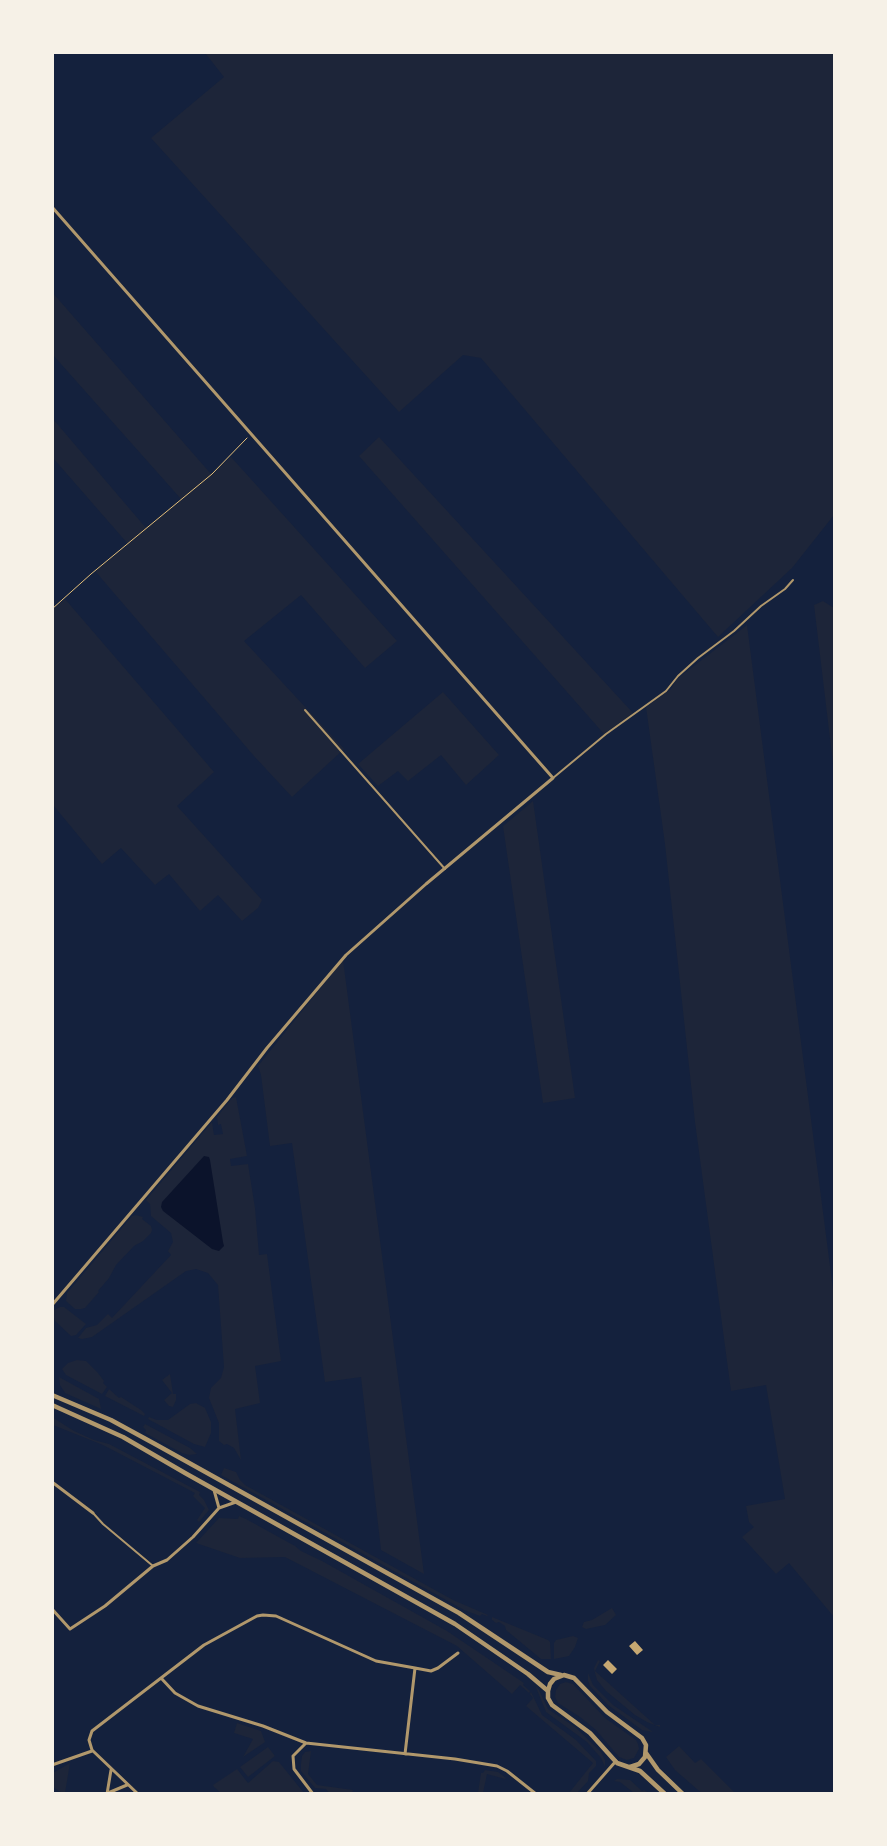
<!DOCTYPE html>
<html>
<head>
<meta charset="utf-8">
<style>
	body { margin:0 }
	#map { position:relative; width:887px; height:1846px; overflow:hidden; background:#14213d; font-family:"Roboto Condensed",sans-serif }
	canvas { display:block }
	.frame { position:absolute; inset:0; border:54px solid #f6f1e7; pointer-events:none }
</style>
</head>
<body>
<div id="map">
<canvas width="887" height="1846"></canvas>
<div class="frame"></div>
</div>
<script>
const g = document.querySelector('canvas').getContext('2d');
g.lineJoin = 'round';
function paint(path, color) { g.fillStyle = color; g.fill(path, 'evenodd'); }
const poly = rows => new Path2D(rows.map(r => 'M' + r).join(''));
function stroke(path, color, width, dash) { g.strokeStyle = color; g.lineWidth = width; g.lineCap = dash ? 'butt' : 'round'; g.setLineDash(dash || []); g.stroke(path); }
paint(poly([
	[205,53,834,53,834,515,792,568,718,637,481,358,463,355,399,412,151,138,224,77],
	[52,292,211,474,231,457,397,641,365,668,301,595,244,641,344,749,292,797,254,756,95,571,128,544,53,458,53,419,146,528,181,499,53,355],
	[379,437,633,713,604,734,359,456],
	[65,599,214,772,177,806,262,900,258,908,242,921,218,895,200,911,169,874,155,885,121,848,102,864,53,805,52,609],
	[823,601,834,608,834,772,814,605],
	[747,625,834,1297,834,1617,789,1563,776,1574,742,1537,754,1527,749,1522,746,1506,785,1499,766,1385,731,1391,695,1122,665,844,646,707,671,689,677,679],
	[443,692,499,755,466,785,441,755,408,781,398,771,378,786,358,764],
	[533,801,575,1098,543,1103,503,826],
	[343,960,424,1574,381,1550,361,1377,325,1382,292,1143,270,1146,261,1075,258,1066],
	[236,1097,247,1156,230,1159,231,1166,248,1164,255,1208,259,1255,267,1254,281,1361,255,1366,260,1403,235,1409,241,1460,234,1448,227,1444,224,1445,219,1441,219,1423,209,1398,211,1388,221,1378,224,1367,218,1285,208,1273,196,1269,186,1271,92,1337,82,1339,78,1338,86,1328,97,1325,108,1314,112,1318,171,1255,168,1251,173,1242,171,1233,151,1216,150,1204,146,1200,212,1122,214,1135,223,1134,221,1124,218,1125,217,1117,232,1098],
	[136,1215,143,1217,142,1219,151,1226,152,1230,151,1233,143,1241,134,1246,116,1265,109,1278,98,1291,99,1292,85,1308,81,1309,75,1309,66,1301,67,1293,132,1216],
	[60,1307,64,1307,86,1324,76,1335,71,1336,55,1321,53,1315,54,1310],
	[77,1360,86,1361,98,1373,104,1381,103,1383,107,1387,102,1394,66,1375,62,1369,68,1363],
	[170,1374,173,1394,176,1394,176,1400,173,1407,169,1406,164,1400,172,1393,162,1380],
	[59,1377,99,1399,101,1409,65,1393,60,1385],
	[109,1389,119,1398,121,1397,141,1410,145,1414,144,1416,105,1396],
	[196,1403,205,1408,211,1422,211,1433,205,1447,194,1444,148,1419,149,1417,157,1420,168,1420,190,1404],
	[52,1417,74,1431,94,1440,109,1444,200,1492,199,1495,204,1500,209,1510,199,1522,197,1520,205,1508,193,1496,195,1493,103,1445,53,1425],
	[145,1424,190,1448,197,1454,189,1455,182,1453,145,1433,146,1430,143,1427],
	[224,1468,236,1472,240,1480,245,1485,453,1600,488,1615,487,1616,482,1614,480,1616,464,1610,221,1475],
	[239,1516,246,1519,295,1546,301,1551,322,1561,447,1631,524,1683,523,1685,530,1691,529,1693,520,1685,512,1694,457,1646,285,1557,240,1558,196,1543,219,1518,238,1519],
	[612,1608,616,1615,605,1625,586,1629,582,1627,584,1622,592,1620],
	[492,1617,548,1640,550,1642,551,1659,541,1659,506,1630,505,1626,499,1622,496,1623,492,1620],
	[573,1636,578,1638,575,1647,569,1656,554,1659,554,1643,556,1640],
	[598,1660,600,1661,595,1671,655,1725,660,1725,660,1727,647,1722,635,1715,606,1691,597,1680,595,1673,594,1668],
	[588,1673,593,1685,613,1705,653,1732,642,1730,608,1705,590,1686,588,1681],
	[566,1682,573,1684,605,1718,636,1740,638,1744,639,1749,634,1758,627,1760,619,1757,596,1730,580,1717,558,1703,555,1697,556,1690,560,1684],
	[535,1685,539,1690,548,1709,575,1727,601,1752,605,1760,605,1767,601,1758,587,1742,546,1712],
	[531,1692,542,1715,576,1740,596,1761,596,1766,589,1773,588,1781,577,1793,569,1793,593,1763,526,1706,533,1698,530,1694],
	[237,1723,261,1731,265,1742,243,1757,253,1739,234,1733],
	[679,1746,695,1763,701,1759,735,1793,702,1793,698,1790,675,1770,666,1757],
	[268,1747,275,1756,248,1777,240,1767],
	[311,1751,308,1774,317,1785,353,1790,352,1793,329,1793,326,1789,315,1788,301,1771,301,1764,302,1756,305,1752],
	[273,1761,279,1762,304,1793,221,1793,214,1787,213,1785,237,1769,248,1783],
	[70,1763,65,1793,62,1793,53,1787,53,1773],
	[485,1770,498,1772,506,1778,505,1779,487,1774,483,1793,478,1793,481,1773,483,1773],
	[617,1779,630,1780,642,1791,644,1790,649,1793,634,1793,620,1782,614,1781]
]), '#1d2539');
paint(poly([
	[204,1156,209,1157,210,1160,223,1242,224,1246,219,1251,212,1249,163,1211,161,1207,162,1202]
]), '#0b132b');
paint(poly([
	[635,1641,643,1650,637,1655,629,1646],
	[608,1660,617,1669,612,1674,603,1665]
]), '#c6a872');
stroke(poly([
	[52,609,91,574,212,474,247,438]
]), '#e5c07b', 1);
stroke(poly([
	[305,710,445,869],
	[553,778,606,734,666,691,678,676,698,658,734,631,761,606,785,589,793,580],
	[93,1513,103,1524,153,1566]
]), '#b1986c', 2);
stroke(poly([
	[52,207,553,778,426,884,346,955,267,1048,227,1100,52,1305],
	[52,1482,93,1513],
	[214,1490,219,1508],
	[52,1609,70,1629,105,1606,153,1566,167,1560,193,1537,219,1508,236,1502],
	[161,1678,175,1693,198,1706,263,1726,306,1743,455,1759,497,1766,507,1771,536,1794],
	[306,1743,293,1756,294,1769,313,1794],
	[405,1754,415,1668],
	[52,1765,92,1751],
	[108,1793,127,1785],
	[107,1794,111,1770],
	[138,1794,92,1750,89,1740,92,1731,204,1645,257,1616,263,1615,276,1616,376,1661,415,1668,431,1671,438,1668,458,1653],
	[587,1794,616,1761]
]), '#b1986c', 3);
stroke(poly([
	[52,1395,111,1420,155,1444,459,1613,548,1672,561,1675],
	[52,1405,123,1437,185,1473,455,1624,528,1674,548,1691],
	[646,1753,658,1770,683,1794],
	[630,1767,639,1764,645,1757,646,1745,642,1738,607,1712,574,1678,564,1675,554,1679,550,1684,548,1691,548,1698,552,1705,590,1733,617,1763,640,1771,665,1794]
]), '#b1986c', 4.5);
</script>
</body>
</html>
